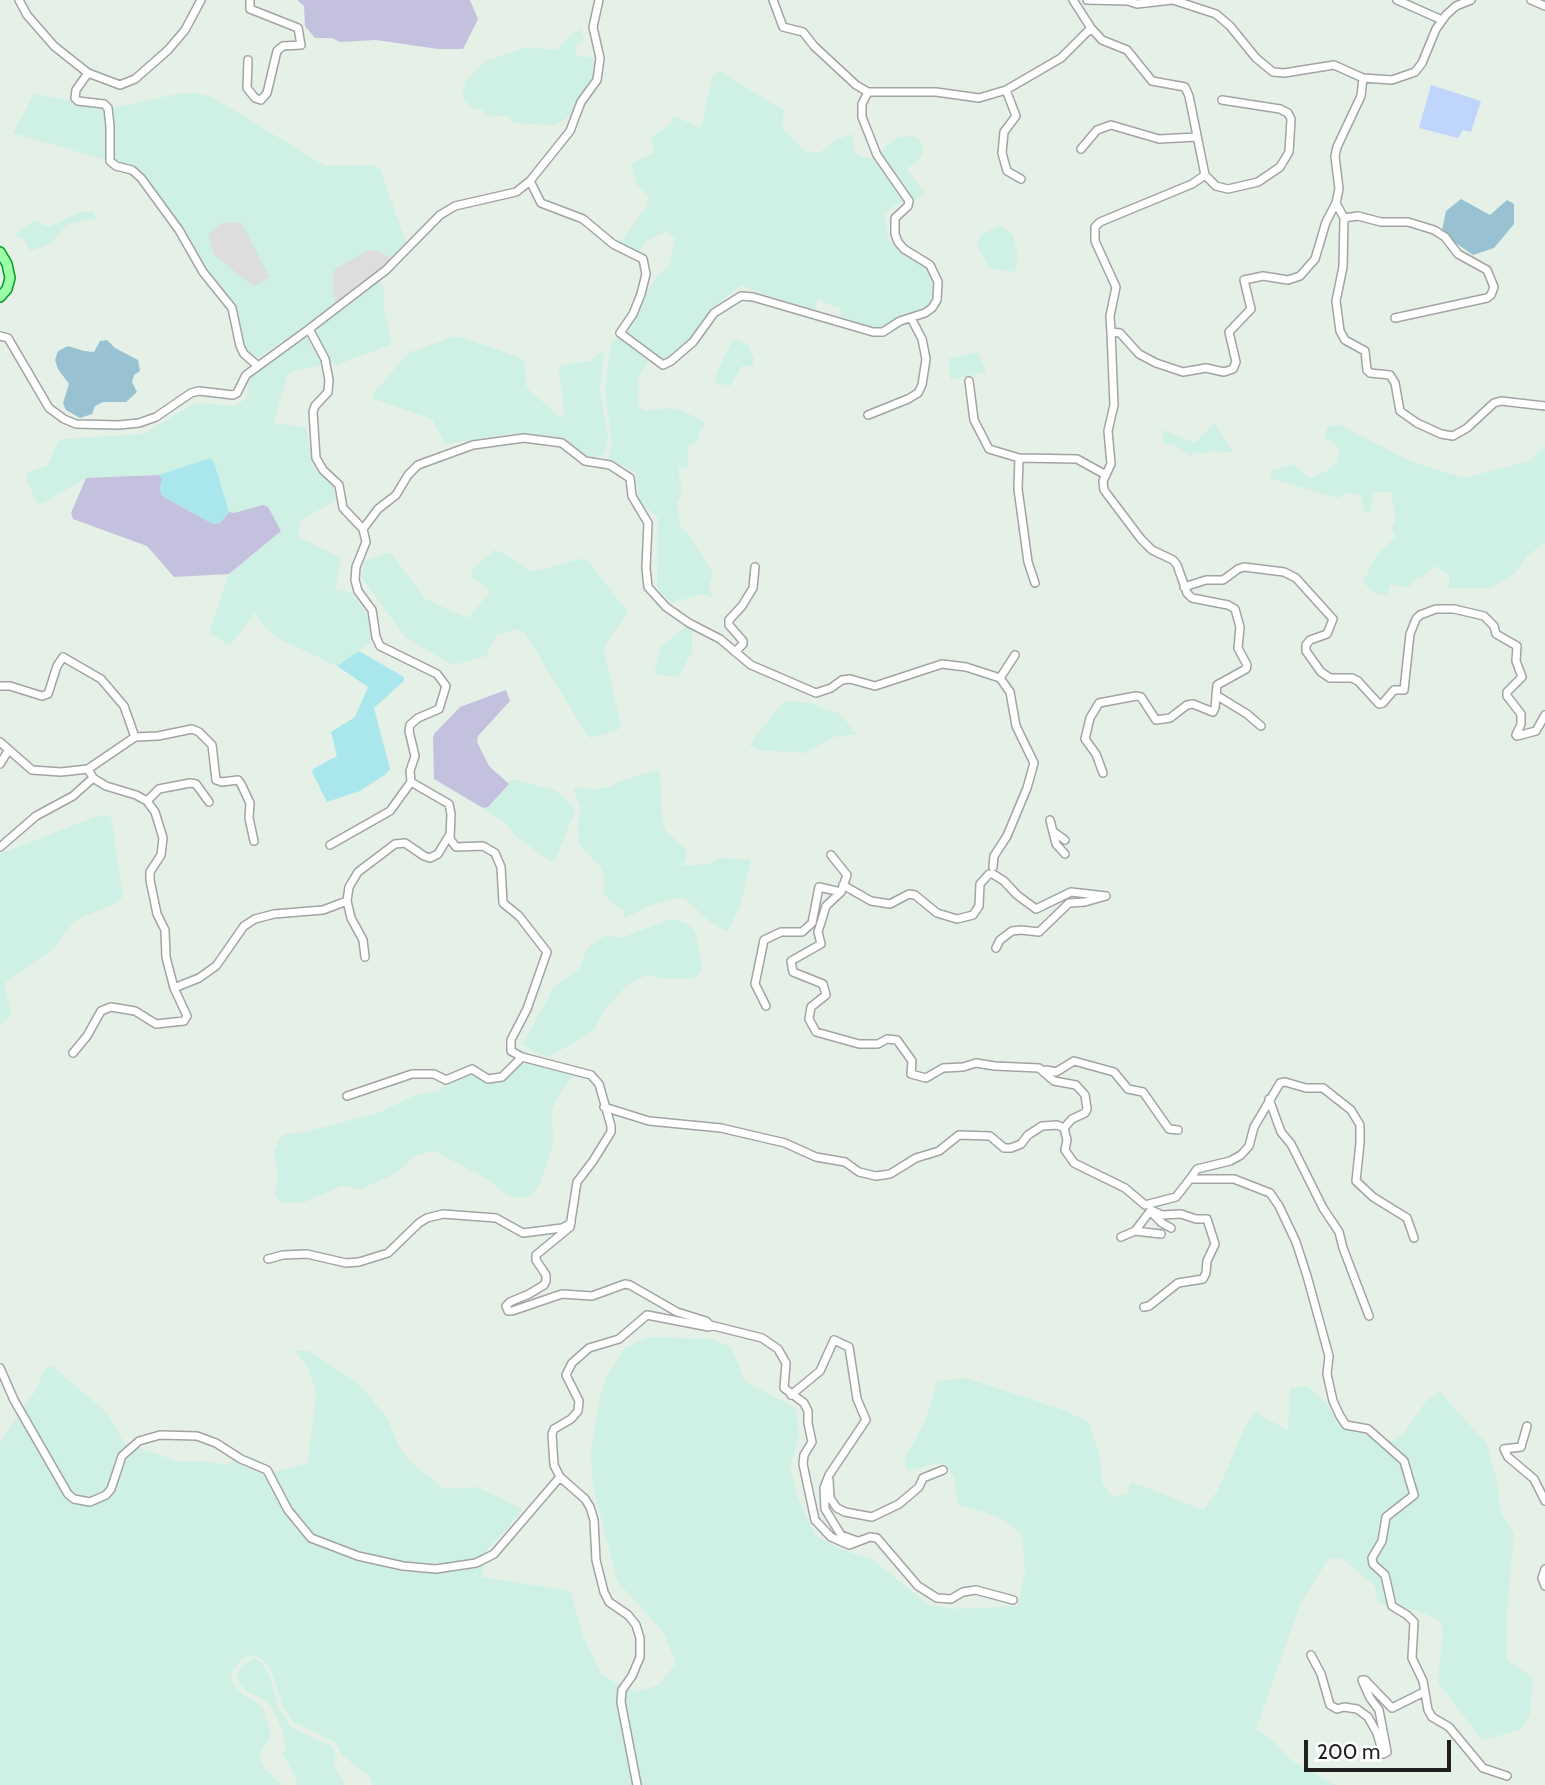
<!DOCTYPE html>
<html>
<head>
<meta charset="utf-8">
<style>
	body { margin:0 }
	#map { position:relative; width:1545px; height:1785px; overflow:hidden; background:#e5f0e7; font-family:Cabin,sans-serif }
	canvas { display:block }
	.scale { position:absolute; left:1304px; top:1740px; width:147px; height:32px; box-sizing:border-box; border:4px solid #1f1f1f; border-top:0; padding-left:9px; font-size:21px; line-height:24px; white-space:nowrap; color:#1f1f1f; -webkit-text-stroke:5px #fff; paint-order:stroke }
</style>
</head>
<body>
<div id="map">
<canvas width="1545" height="1785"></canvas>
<div class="scale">200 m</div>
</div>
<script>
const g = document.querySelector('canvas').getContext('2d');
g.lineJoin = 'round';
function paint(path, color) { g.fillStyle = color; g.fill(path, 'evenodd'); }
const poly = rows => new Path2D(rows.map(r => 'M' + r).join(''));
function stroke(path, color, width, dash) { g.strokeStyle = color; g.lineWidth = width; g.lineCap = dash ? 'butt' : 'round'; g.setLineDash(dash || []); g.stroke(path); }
paint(poly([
	[242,222,270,278,253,287,214,255,208,236,220,223],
	[368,250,376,250,394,259,335,305,332,275,335,269]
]), '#dcdddc');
paint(poly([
	[580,29,584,39,576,47,576,55,593,58,594,78,583,92,571,115,564,120,553,125,515,123,506,115,488,117,481,109,474,109,465,101,462,95,466,81,486,61,527,47,558,50,567,38],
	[720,71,784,111,782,127,806,152,819,153,838,139,852,134,855,154,865,158,875,158,905,199,884,213,889,241,904,253,927,265,931,273,934,291,930,306,916,315,878,329,841,317,841,308,825,303,818,298,815,309,792,305,741,285,717,305,702,323,693,339,664,365,622,333,658,275,669,266,675,239,667,231,646,241,636,255,620,243,646,207,649,197,637,185,631,164,655,152,651,137,669,125,674,116,701,128,712,77],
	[196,93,212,97,325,166,373,165,380,169,407,245,394,259,376,250,369,250,335,269,332,275,335,305,257,359,246,352,239,317,233,301,205,269,171,211,147,182,128,166,13,133,34,94,114,108,177,94],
	[241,222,269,277,254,287,214,255,208,236,220,223],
	[912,136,920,140,923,152,916,164,906,168,925,193,914,201,880,156,886,146,897,138],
	[80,212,93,212,97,219,84,220,67,225,50,244,33,250,29,250,25,241,16,235,20,229,32,222,37,221,43,225,50,227],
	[999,225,1013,235,1018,257,1015,272,989,268,977,245,981,235],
	[377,282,384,287,384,309,392,344,336,365,332,363,314,331],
	[303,336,306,336,321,361,320,365,291,372,287,376,274,421,276,423,306,428,313,468,333,486,336,500,300,521,299,537,339,557,340,561,335,590,352,593,370,619,370,642,342,665,337,666,277,638,258,619,256,612,231,644,227,644,209,633,229,574,281,531,263,505,234,513,229,512,214,462,210,458,159,475,86,478,43,503,37,503,25,476,28,473,48,465,58,441,63,439,143,434,195,403,235,406,247,398,249,378],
	[620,336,650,359,638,378,639,395,637,398,640,408,645,411,667,408,683,411,702,421,704,427,701,428,697,443,689,445,687,468,678,467,682,493,677,502,681,528,688,534,713,573,709,586,713,596,712,598,701,594,671,603,657,588,658,518,639,501,636,473,608,458,612,445,605,391,611,344],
	[453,337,461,337,521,358,525,364,526,385,529,390,560,417,565,416,559,369,562,365,591,361,601,352,604,354,600,392,608,438,604,454,590,459,561,439,512,433,449,444,444,442,432,419,374,399,373,394,408,353],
	[733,338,748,345,754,359,752,366,742,366,730,386,716,383,716,375],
	[978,352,986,372,951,380,948,359],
	[1214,423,1233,452,1209,451,1207,454,1195,452,1190,456,1172,443,1164,446,1163,430,1195,443],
	[1340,425,1410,461,1464,478,1530,461,1545,446,1545,543,1528,555,1515,573,1491,588,1449,588,1449,574,1434,566,1422,577,1416,578,1408,588,1391,584,1386,596,1373,592,1363,582,1376,556,1396,536,1392,529,1396,519,1391,492,1373,492,1371,511,1365,512,1361,496,1349,492,1338,498,1270,478,1272,471,1293,464,1310,479,1328,470,1337,462,1339,451,1335,444,1325,438,1327,427],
	[494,550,499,551,532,572,580,559,587,560,628,612,605,645,604,651,621,725,619,729,591,738,587,735,525,633,518,629,497,634,486,656,453,665,405,637,362,578,364,561,387,553,392,554,425,599,468,618,489,593,488,589,472,577,471,571],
	[686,626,692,629,692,652,678,677,654,674,661,647],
	[784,701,813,703,826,710,839,713,857,734,833,737,805,753,759,750,749,745],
	[660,769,662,816,665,830,685,849,687,856,682,866,708,864,721,858,751,860,740,907,727,932,709,921,685,899,674,898,649,906,623,919,625,911,611,902,604,894,605,876,600,867,579,844,578,821,581,808,573,789,580,787,593,790,609,787,621,781],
	[516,780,557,791,574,807,575,811,555,860,550,861,517,837,503,821,483,808,488,807,509,785,508,781],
	[100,815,111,817,123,895,119,902,75,920,53,949,6,982,5,987,11,1010,9,1016,0,1026,0,854],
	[671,919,686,923,695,931,702,970,693,978,659,978,647,975,628,984,603,1012,594,1030,549,1057,533,1051,523,1044,554,987,579,969,587,949,596,941,606,935,621,938],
	[523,1061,575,1074,559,1094,551,1111,553,1132,552,1149,539,1185,531,1195,521,1198,507,1195,492,1182,435,1151,416,1155,395,1174,359,1190,344,1185,304,1202,281,1203,275,1195,278,1177,274,1152,280,1137,286,1134,305,1132,378,1113,416,1095,438,1091,453,1080,468,1074,502,1079],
	[648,1337,712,1339,731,1347,745,1381,795,1408,799,1434,790,1467,798,1500,815,1535,837,1548,873,1560,929,1605,957,1609,1018,1606,1025,1571,1022,1535,1007,1522,985,1512,958,1505,955,1480,947,1465,937,1463,908,1471,904,1460,926,1420,937,1381,966,1378,1063,1410,1088,1422,1099,1453,1102,1482,1113,1497,1128,1494,1130,1483,1143,1486,1203,1510,1218,1490,1245,1427,1256,1412,1288,1431,1290,1388,1308,1386,1325,1402,1336,1418,1345,1427,1355,1433,1366,1434,1382,1446,1404,1433,1426,1401,1440,1392,1486,1443,1496,1476,1501,1512,1514,1533,1507,1612,1506,1660,1533,1677,1530,1716,1520,1730,1482,1740,1438,1682,1443,1631,1440,1621,1419,1611,1378,1603,1375,1586,1342,1558,1329,1558,1301,1602,1256,1729,1269,1737,1292,1761,1335,1785,373,1785,369,1776,342,1755,336,1743,292,1721,282,1704,270,1667,259,1657,249,1655,241,1660,232,1672,231,1681,240,1692,263,1708,271,1736,259,1755,264,1768,282,1785,0,1785,0,1442,36,1390,43,1372,51,1365,108,1414,124,1443,177,1461,205,1461,229,1465,239,1453,256,1459,272,1473,308,1463,316,1392,308,1368,294,1350,309,1351,355,1381,368,1394,388,1420,399,1447,413,1464,444,1489,477,1487,522,1509,507,1529,488,1548,482,1577,570,1591,584,1638,602,1676,635,1692,659,1685,676,1663,664,1633,617,1581,593,1486,591,1454,600,1397,609,1372,625,1348],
	[254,1658,262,1663,270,1677,277,1706,292,1728,314,1739,329,1744,334,1750,336,1759,333,1765,345,1785,296,1785,296,1777,282,1753,286,1748,283,1732,272,1708,268,1702,247,1691,240,1684,237,1675,242,1666]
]), '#cff0e4');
paint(poly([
	[210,458,214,462,229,512,220,523,213,524,162,496,160,489,162,479,159,475],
	[359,651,404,677,404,681,374,708,390,769,386,774,360,791,327,802,312,772,313,769,337,756,331,732,355,717,368,687,337,666]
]), '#a9e7ec');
paint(poly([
	[1461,199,1490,215,1507,200,1514,204,1514,224,1494,248,1473,255,1447,237,1442,230,1446,211],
	[107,340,115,348,138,360,140,371,134,375,132,382,137,392,126,402,103,402,95,406,92,414,80,418,66,410,63,403,69,384,58,369,55,360,58,351,68,346,84,351,94,352,100,341]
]), '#98c2d1');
paint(poly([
	[297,0,470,0,478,19,463,49,438,49,376,40,340,42,332,38,315,38,305,26,304,6],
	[159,475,162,479,160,489,162,496,213,524,220,523,229,512,234,513,263,505,268,507,281,531,229,574,174,577,147,546,73,519,71,513,86,478],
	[506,690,510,701,478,736,477,742,489,766,509,784,488,807,483,808,434,779,433,739,434,734,460,707]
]), '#c4c1df');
paint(poly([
	[1431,85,1481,101,1471,132,1463,130,1458,138,1419,128]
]), '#c0d5fc');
const minor = poly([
	[19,0,27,15,54,46,88,73,120,85,135,79,168,50,185,30,201,0],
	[599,0,593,27,600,58,597,80,581,102,570,131,530,181,516,192,455,206,440,215,386,270,309,329,325,359,329,380,328,392,315,406,313,412,316,458,323,470,339,485,343,508,363,529,366,542,356,567,355,580,358,591,372,610,376,637,380,646,437,674,446,686,439,709,418,718,410,725,409,731,415,756,410,771,411,782,449,804,451,814,450,839,456,847,483,846,495,853,501,867,503,903,519,916,547,952,527,1009,511,1040,511,1051,522,1057,591,1075,599,1084,611,1126,611,1132,593,1161,577,1182,570,1227,536,1255,536,1260,546,1275,546,1281,544,1285,529,1294,510,1302,506,1306,508,1311,512,1311,562,1294,592,1296,625,1284,630,1285,677,1312,706,1321,710,1325,709,1327,647,1315,619,1339,589,1348,572,1363,566,1375,579,1401,578,1411,571,1419,554,1429,552,1434,554,1465,560,1477,585,1499,590,1507,594,1520,596,1560,604,1592,609,1602,628,1615,636,1625,640,1638,640,1657,632,1676,622,1690,621,1702,637,1785],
	[773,0,783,27,803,32,814,46,856,85,868,92,936,92,979,98,1006,90,1061,58,1091,28],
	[1073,0,1091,28,1102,40,1127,50,1152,81,1185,87,1189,96,1205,175,1192,184,1100,222,1095,227,1095,241,1116,287,1110,316,1111,332],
	[1087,0,1128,1,1137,4,1172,0],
	[1173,0,1216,14,1230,26,1256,58,1273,72,1284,73,1334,65,1363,78,1392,80,1415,72,1422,63,1436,29,1446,15,1456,6,1471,0],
	[1397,0,1442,20],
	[1531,0,1545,6],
	[248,60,247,88,255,98,261,100,267,93,277,51,283,46,301,45,298,28,250,9,250,0],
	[88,73,76,90,75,98,78,101,104,104,108,108,110,126,110,161,116,166,132,170,141,178,179,230,203,272,232,308,240,346,244,354,258,366],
	[1006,90,1016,116,1004,132,1002,153,1007,171,1021,179],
	[1081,149,1097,130,1111,125,1159,139,1197,137],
	[1205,175,1216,186,1228,189,1258,182,1280,167,1289,152,1291,119,1288,113,1280,109,1222,100],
	[530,181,541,203,583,219,613,244,643,259,646,274,641,294,633,314,620,333,663,365,671,361,693,342,714,313,741,296,753,297,873,332,883,332,900,321,925,313,932,308,937,300,938,282,930,265,904,249,898,242,895,234,895,218,908,206,909,201,877,155,862,117,862,104,868,92],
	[1336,203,1344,218,1343,267,1336,301,1340,331,1345,340,1365,351,1367,370,1370,373,1390,375,1395,383,1400,411,1417,423,1441,434,1453,436,1467,428,1494,403,1501,401,1545,406],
	[1344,218,1358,216,1381,222,1408,222,1434,230,1445,237,1458,254,1487,270,1494,287,1491,295,1487,298,1395,318],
	[0,336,8,338,49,408,64,419,76,424,119,425,139,423,156,417,191,393,199,391,233,395,237,393,246,375,309,329],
	[969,381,974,420,989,449,1019,458,1077,459,1106,475],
	[868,415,908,399,918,393,922,385,926,359,922,339,911,318],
	[1019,458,1018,489,1028,562,1035,583],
	[363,529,378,509,396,495,408,475,418,465,473,445,524,438,562,443,585,461,610,465,630,478,632,496,648,523,646,568,648,587,666,607,689,623,720,639,751,665,816,693,831,688,842,680,850,679,875,686,942,664,966,667,1000,678,1015,655],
	[1184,587,1206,580,1223,580,1238,569,1244,567,1284,572,1296,578,1333,619,1327,634,1310,640,1306,645,1306,651,1321,672,1330,678,1352,678,1358,681,1379,704,1383,703,1394,690,1404,690,1410,634,1416,619,1420,615,1436,609,1454,609,1484,616,1494,626,1496,634,1517,646,1516,661,1522,677,1507,692,1507,696,1521,714,1521,724,1516,735,1517,736,1536,731,1545,715],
	[735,652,743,644,743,641,729,625,729,620,742,606,753,588,755,567],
	[0,686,10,686,42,696,48,694,57,666,63,657,101,679,124,706,135,737],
	[1216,695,1247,714,1261,726],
	[0,742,32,770,61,772,88,769,135,737,158,736,192,729,199,732,212,745,216,780,222,782,238,780,241,784,250,803,249,818,254,841],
	[0,764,8,751],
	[1103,773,1096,754,1085,739,1090,718,1099,703,1136,696,1141,697,1156,720,1170,718,1187,705,1193,704,1213,712,1215,708,1217,685,1246,669,1247,665,1238,648,1240,627,1235,609,1228,605,1192,598,1187,593,1177,565,1173,560,1152,550,1141,539,1104,490,1103,481,1111,464,1108,431,1114,405,1111,332,1120,333,1139,354,1156,363,1183,372,1206,368,1224,372,1233,369,1236,362,1229,332,1251,309,1244,280,1263,276,1288,280,1300,276,1315,259,1326,222,1336,203,1339,189,1335,156,1337,147,1361,96,1363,78],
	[147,801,159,789,190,783,196,784,209,802],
	[1050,820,1056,844,1065,854],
	[1054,832,1065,840],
	[330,845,390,811,411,782],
	[0,847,36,816,73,796,93,778],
	[831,855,847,875,841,892,826,906,818,932,821,944,791,961,793,972,823,984,826,995,811,1007,809,1019,816,1032,859,1044,878,1044,887,1039,897,1040,912,1061,911,1074,926,1078,943,1068,963,1067,976,1063,995,1066,1039,1068,1054,1081,1076,1085,1085,1095,1087,1109,1085,1113,1072,1119,1064,1128],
	[993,867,994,856,1007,836,1027,788,1034,763,1016,726,1010,692,1000,678],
	[843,885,871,901,890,904,909,894,915,895,937,913,957,919,973,915,979,906,980,884,989,874,993,874,1004,881,1017,895,1036,909,1071,892,1106,896,1085,902,1069,903,1039,932,1021,930,1012,931,1000,940,996,948],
	[365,957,363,940,351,918,347,901,349,887,358,872,395,844,405,843,424,856,430,858,438,854,450,834],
	[174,988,199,978,216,966,244,926,255,919,274,914,323,910,347,901],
	[766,1006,755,984,764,940,781,932,802,932,812,923,819,887,841,892],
	[73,1053,87,1036,101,1011,111,1007,135,1011,156,1024,184,1021,187,1016,174,988,166,957,165,930,157,914,150,880,150,872,161,855,163,838,155,812,147,801,136,795,106,786,93,778,88,769],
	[1046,1070,1056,1072,1074,1061,1114,1072,1128,1089,1143,1092,1169,1129,1178,1130],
	[347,1096,412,1074,434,1074,446,1080,472,1069,488,1079,502,1077,522,1057],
	[1269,1099,1281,1132,1291,1144,1323,1208,1339,1232,1343,1248,1369,1316],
	[604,1107,649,1121,721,1128,785,1143,816,1157,845,1162,859,1172,876,1176,890,1174,916,1158,939,1151,959,1135,990,1136,1004,1148,1011,1148,1021,1144,1028,1135,1042,1126,1057,1125,1064,1128,1067,1140,1065,1150,1074,1163,1125,1188,1145,1205,1176,1197,1190,1179,1234,1179,1270,1193,1279,1206,1296,1242,1307,1276,1329,1356,1327,1374,1333,1401,1340,1416,1346,1425,1368,1429,1404,1461,1414,1495,1386,1517,1382,1541,1372,1558,1373,1564,1385,1575,1392,1606,1407,1615,1414,1622,1412,1658,1423,1681,1428,1710,1432,1717,1449,1727,1483,1768,1507,1776],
	[1190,1179,1197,1169,1230,1161,1241,1155,1249,1146,1254,1127,1280,1083,1285,1082,1306,1088,1323,1088,1351,1110,1360,1125,1360,1143,1356,1181,1373,1197,1407,1218,1414,1238],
	[1151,1212,1162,1223,1171,1228],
	[1135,1231,1161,1234],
	[1121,1237,1135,1231,1151,1210,1162,1215,1181,1214,1196,1219,1207,1219,1215,1244,1207,1261,1206,1273,1203,1279,1178,1283,1149,1306,1144,1307],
	[268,1259,283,1255,307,1254,346,1263,359,1262,388,1253,419,1223,427,1218,443,1214,496,1218,523,1233,562,1228,571,1223],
	[710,1325,762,1338,778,1349,786,1363,784,1388,804,1403,808,1411,808,1423,812,1442,804,1455,803,1464,815,1520,831,1537,849,1545,870,1537,877,1538,918,1586,937,1598,951,1599,963,1592,976,1590,1013,1600],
	[0,1368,14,1400,68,1494,74,1499,90,1502,106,1495,111,1489,122,1456,139,1441,160,1435,197,1436,216,1443,241,1459,267,1470,288,1510,311,1538,358,1556,403,1566,436,1569,476,1563,494,1554,560,1477],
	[791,1395,820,1371,834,1340,849,1347,857,1399,866,1420,829,1475,824,1488,825,1509,841,1535,857,1541],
	[1527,1426,1521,1447,1504,1449,1508,1457,1534,1479,1545,1501],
	[829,1480,830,1498,837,1508,845,1512,872,1517,899,1504,919,1487,923,1478,943,1470],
	[1545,1569,1542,1578,1545,1586],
	[1311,1655,1321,1674,1330,1705,1337,1709,1344,1707,1357,1709,1368,1717,1377,1733,1383,1754,1387,1752,1379,1710,1370,1698,1362,1680,1365,1680,1392,1708,1424,1692]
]);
const major = poly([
	[0,252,7,264,10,278,7,289,0,297]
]);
stroke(minor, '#a3a3a3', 10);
stroke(major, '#009a24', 12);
stroke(minor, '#fff', 7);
stroke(major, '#9bffa8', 9);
</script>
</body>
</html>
